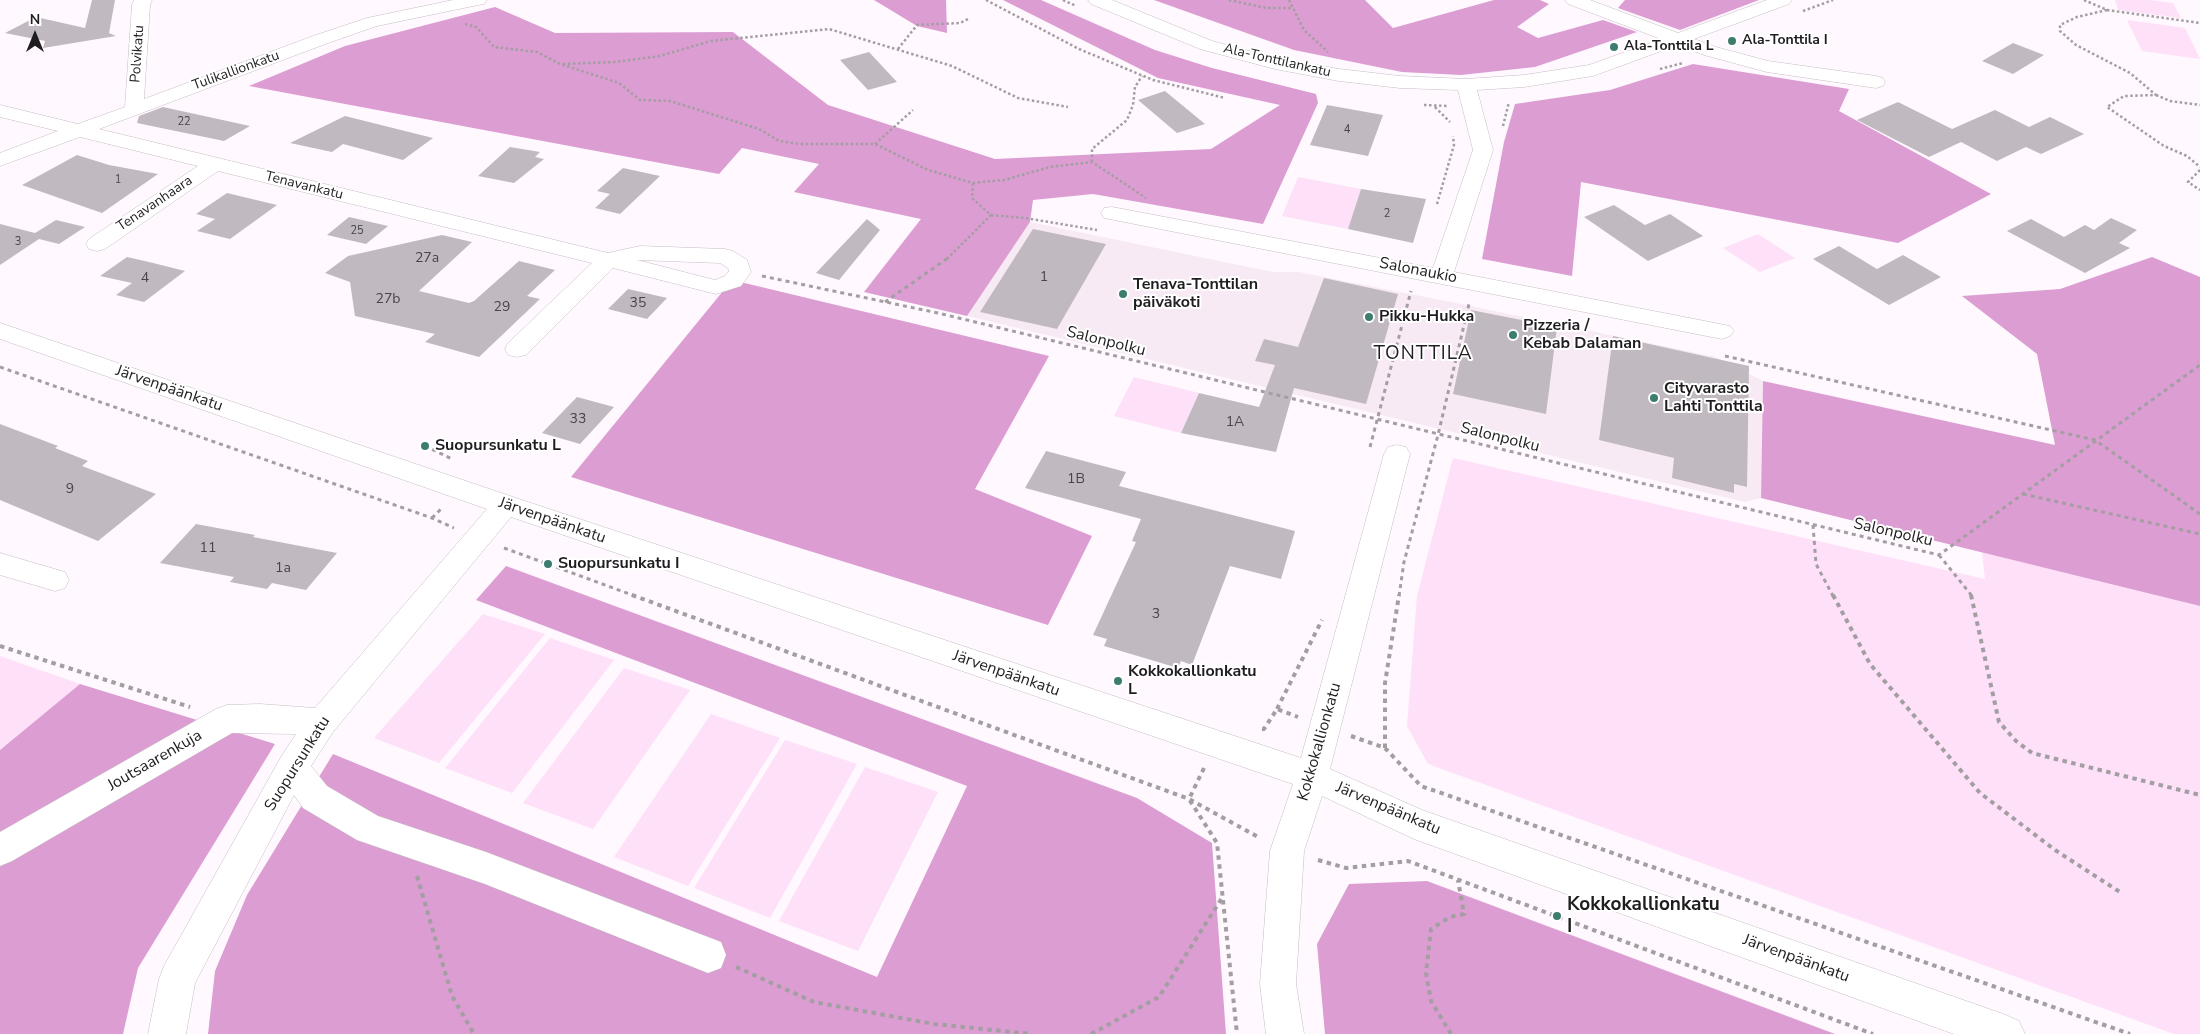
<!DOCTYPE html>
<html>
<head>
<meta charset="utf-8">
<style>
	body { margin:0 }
	#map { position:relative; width:2200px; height:1034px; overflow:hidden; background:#fff8fe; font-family:"Nunito Sans",sans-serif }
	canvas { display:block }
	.north { position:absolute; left:10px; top:10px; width:50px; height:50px; -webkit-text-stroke:4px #fff; paint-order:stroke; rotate:0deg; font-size:14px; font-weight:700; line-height:20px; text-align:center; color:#201d20 }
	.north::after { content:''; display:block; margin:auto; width:18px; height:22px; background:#201d20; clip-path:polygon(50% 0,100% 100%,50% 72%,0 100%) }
</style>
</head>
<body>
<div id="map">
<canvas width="2200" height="1034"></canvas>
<div class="north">N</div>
</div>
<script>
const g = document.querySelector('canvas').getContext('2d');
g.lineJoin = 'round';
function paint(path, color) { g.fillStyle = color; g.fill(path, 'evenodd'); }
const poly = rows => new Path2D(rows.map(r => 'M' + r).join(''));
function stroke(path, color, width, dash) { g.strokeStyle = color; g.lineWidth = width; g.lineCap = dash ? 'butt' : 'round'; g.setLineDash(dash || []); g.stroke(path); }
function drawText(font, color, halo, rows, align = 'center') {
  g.font = font + ' "Nunito Sans",sans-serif'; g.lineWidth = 4; g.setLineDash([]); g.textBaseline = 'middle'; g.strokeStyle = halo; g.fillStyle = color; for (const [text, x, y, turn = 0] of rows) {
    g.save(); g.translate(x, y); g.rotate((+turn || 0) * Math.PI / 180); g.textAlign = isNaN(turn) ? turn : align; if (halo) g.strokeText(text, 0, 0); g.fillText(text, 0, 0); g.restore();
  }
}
paint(poly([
	[1030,222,1273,272,1299,272,1456,303,1716,357,1763,381,1761,498,1745,502,967,316]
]), '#f8eaf5');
paint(poly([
	[2115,0,2150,0,2173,3,2181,18,2118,10],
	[2127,20,2185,28,2200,59,2142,51],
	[1298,177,1361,189,1348,229,1282,216],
	[1758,234,1795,258,1760,272,1723,248],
	[1134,377,1199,393,1181,433,1114,416],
	[1453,458,1985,579,1982,552,2200,606,2200,1034,2174,1034,1428,764,1407,726,1417,596],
	[483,614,545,634,439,763,374,738],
	[550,638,614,660,512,793,445,768],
	[0,656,80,684,0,750],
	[624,668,690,690,593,829,523,803],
	[711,714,780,738,688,886,614,857],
	[785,740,857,764,770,918,694,888],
	[865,767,938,792,858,951,779,921]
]), '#fee0f9');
paint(poly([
	[874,0,946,0,947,33,917,26],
	[1003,0,1041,0,1155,50,1212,68,1316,94,1318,103,1263,224,1093,194,1033,200,1030,222,967,316,864,292,921,219,794,192,819,164,742,148,719,174,249,86,345,46,495,7,555,33,733,32,828,105,995,159,1211,149,1280,105,1158,78],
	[1154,0,1365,0,1393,28,1494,0,1540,0,1549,4,1517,27,1538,38,1603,20,1637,32,1535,67,1461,75,1402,72,1294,50],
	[1625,0,1759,0,1680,30,1618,8],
	[1693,64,1849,89,1839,111,1991,194,1898,243,1581,182,1572,276,1482,259,1504,142,1515,104,1610,90],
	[2152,257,2200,277,2200,606,1761,498,1763,381,2055,445,2037,354,1962,296,2060,289],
	[732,280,1049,356,975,489,1092,536,1048,625,571,477],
	[506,566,1137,798,1212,843,1226,1034,208,1034,215,971,247,895,333,754,877,977,967,786,476,600],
	[80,684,275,744,138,968,123,1034,0,1034,0,750],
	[1427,881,1835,1034,1325,1034,1317,944,1349,884]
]), '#dc9dd3');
paint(poly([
	[92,0,115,0,109,33,116,36,43,48,45,41,5,33,36,17,85,28],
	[2013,43,2044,55,2013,74,1982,61],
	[869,52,897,82,868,90,840,60],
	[1165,91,1205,124,1177,133,1138,100],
	[1898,102,1952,129,1995,110,2029,127,2050,117,2084,134,2041,154,2026,147,1997,161,1961,142,1929,157,1857,120],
	[1327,105,1383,115,1368,156,1310,145],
	[163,107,250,126,224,141,137,123,139,116],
	[345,116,433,138,403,160,343,144,332,152,290,143],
	[510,147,540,152,535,157,544,159,514,183,478,176],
	[77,155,109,165,158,174,102,213,22,185],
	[623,168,660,176,620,214,595,208,610,194,597,191],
	[1361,189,1426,199,1413,243,1348,229],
	[227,193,277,205,230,239,197,231,215,219,196,214],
	[1614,205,1645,225,1670,214,1703,236,1648,261,1584,217],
	[349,217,388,226,366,244,327,235],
	[2111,218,2137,230,2119,243,2130,248,2085,273,2007,231,2031,219,2064,237,2085,225,2094,230],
	[867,219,880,230,839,280,816,273],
	[56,220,85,227,59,244,39,239,0,265,0,224,35,233],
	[1033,229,1106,244,1057,329,980,312],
	[442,235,472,242,419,291,469,303,474,301,519,261,555,270,527,296,540,299,479,357,425,342,435,334,355,316,350,282,325,273,348,256],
	[1839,246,1877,269,1903,255,1941,277,1889,305,1813,259],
	[127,257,149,262,185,271,144,302,116,295,132,283,100,276],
	[1324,278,1398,294,1366,404,1294,388,1276,452,1181,433,1199,393,1259,407,1275,365,1255,361,1264,339,1298,347],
	[628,289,667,298,647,319,608,309],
	[1471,310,1557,327,1546,414,1453,394],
	[1613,336,1749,366,1747,487,1734,484,1734,493,1672,478,1674,458,1599,440],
	[577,397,614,407,580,444,542,433],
	[0,424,58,446,55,448,88,461,82,466,156,494,98,541,0,500],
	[1046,451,1126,472,1119,486,1295,531,1281,579,1230,566,1192,665,1181,661,1178,668,1104,646,1107,639,1093,635,1136,542,1132,541,1141,519,1025,488],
	[196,524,255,535,253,537,337,553,306,590,272,583,267,589,230,582,234,577,160,563]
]), '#c1b9c0');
const minor = poly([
	[134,0,152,0,150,5,144,99,316,35,367,18,453,0,487,0,484,4,478,5,377,26,328,43,99,129,608,253,640,246,725,249,733,251,747,260,751,272,741,286,716,294,613,268,526,355,517,357,508,355,505,349,508,343,592,263,218,171,105,249,97,251,89,249,86,244,89,239,198,166,80,137,0,166,0,153,58,131,0,117,0,105,78,124,125,107,132,5,134,0],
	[637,260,720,263,728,268,729,271,725,276,715,280,637,260],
	[1088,0,1112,0,1212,41,1276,58,1339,69,1400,76,1466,79,1524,75,1589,65,1661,39,1568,4,1565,0,1590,0,1678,33,1767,0,1792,0,1789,4,1694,39,1716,47,1768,61,1876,76,1883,78,1885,82,1883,86,1876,88,1767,72,1704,55,1678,45,1593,76,1524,87,1477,90,1493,150,1454,272,1730,326,1734,331,1730,336,1722,339,1104,218,1101,213,1104,208,1112,207,1433,268,1473,150,1458,90,1400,88,1339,81,1275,69,1200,49,1091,4,1088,0],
	[0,323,516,498,1301,758,1384,454,1388,447,1397,445,1406,447,1410,454,1330,769,1422,810,2006,1015,2019,1021,2025,1034,1954,1034,1414,839,1322,796,1304,851,1296,984,1304,1034,1266,1034,1260,984,1270,851,1293,784,511,517,333,732,311,766,327,786,378,816,486,852,721,942,726,955,721,968,708,973,485,884,357,840,303,808,294,795,195,983,186,1034,148,1034,159,979,164,966,281,757,296,734,232,733,12,861,0,866,0,832,216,709,227,705,260,704,315,708,487,509,0,339,0,323],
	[0,553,65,572,69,580,65,588,55,591,0,575,0,553]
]);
stroke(minor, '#c5bdc3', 1);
stroke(poly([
	[986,0,1079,49,1153,80,1225,98],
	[1063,0,1076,6],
	[1229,0,1266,8,1292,8],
	[1289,0,1304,30,1328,52],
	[2084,0,2107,10,2200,23],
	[2107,10,2077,17,2060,25,2060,31,2076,45,2130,73,2156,95,2124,96,2107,107,2164,146,2187,156,2200,167],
	[1803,11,1833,0],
	[465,24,476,27,494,47,537,52,560,64,619,83,640,100,670,101,759,129,779,141,800,144,875,144,928,170,973,183,1004,180,1050,167,1092,162,1146,198],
	[898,49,917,25,960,23,970,18],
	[563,64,615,62,660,56,711,41,829,29,952,66,1018,98,1068,107],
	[1660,69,1683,63],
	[2156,95,2170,101,2200,105],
	[1424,105,1448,106],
	[1435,107,1450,122],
	[1503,126,1509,102],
	[875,144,913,110],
	[1092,162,1092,149,1127,120,1133,105,1135,87,1142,76],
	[2200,170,2188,182,2200,190],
	[1437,204,1454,145,1453,136],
	[991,215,1025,218,1097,230],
	[947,259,991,215,972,198,973,183]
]), '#a39ea2', 2.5, [2.5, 2.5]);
stroke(poly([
	[762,276,938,313,1939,555,2200,365],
	[885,302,948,258],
	[1725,356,2095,440,2200,514],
	[0,367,432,518,454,528],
	[425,446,452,459],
	[1370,447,1411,291],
	[2023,494,2200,534],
	[432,518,442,508],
	[1813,525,1816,564,1833,596],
	[504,548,635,596],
	[1939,555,1972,596],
	[1399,596,1404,562,1438,435,1469,304]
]), '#a39ea2', 3, [4, 4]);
stroke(poly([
	[632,595,1189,799,1260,838],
	[1833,595,1870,664,1980,793,2055,850,2123,894],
	[1971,595,1999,722,2016,741,2032,753,2200,795],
	[0,646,190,707],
	[1277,709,1322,620],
	[1262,729,1264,729,1277,709,1298,717],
	[1351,736,1385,748,1421,786,2130,1034],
	[1385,748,1385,683,1399,595],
	[1204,768,1189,799,1217,843,1237,1034],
	[1318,860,1346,868,1408,861,1873,1034],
	[417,876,452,996,474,1034],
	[736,967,814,1002,934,1024,1032,1034],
	[1091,1034,1159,997,1222,898],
	[1451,1034,1431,1001,1426,973,1431,929,1450,917,1464,914,1458,880]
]), '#a39ea2', 4, [4.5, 4.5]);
paint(minor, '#fff');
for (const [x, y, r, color] of [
	[1732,41,5,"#3c7d6d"],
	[1614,47,5,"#3c7d6d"],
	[1123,294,5,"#3c7d6d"],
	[1369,317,5,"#3c7d6d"],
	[1513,335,5,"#3c7d6d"],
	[1654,398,5,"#3c7d6d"],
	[425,446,5,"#3c7d6d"],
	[548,564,5,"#3c7d6d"],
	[1118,681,5,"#3c7d6d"],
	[1557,916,5,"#3c7d6d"]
]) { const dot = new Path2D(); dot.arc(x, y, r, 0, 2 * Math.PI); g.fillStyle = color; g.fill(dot); stroke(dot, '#fff', 2); }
drawText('11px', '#484448', null, [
	["22",184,122],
	["4",1347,130],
	["1",118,180],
	["2",1387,214],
	["25",357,231],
	["3",18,242]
]);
drawText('bold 14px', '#201d20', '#fff', [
	["Ala-Tonttila I",1742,41],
	["Ala-Tonttila L",1624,47]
], 'left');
drawText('14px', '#201d20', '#fff', [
	["Polvikatu",138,54,-86],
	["Ala-Tonttilankatu",1277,61,13],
	["Tulikallionkatu",236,71,-20],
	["Tenavankatu",304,186,14],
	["Tenavanhaara",155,204,-34]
]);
drawText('14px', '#484448', null, [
	["27a",427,259],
	["1",1044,278],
	["4",145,279],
	["27b",388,300],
	["35",638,304],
	["29",502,308],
	["33",578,420],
	["1A",1235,423],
	["1B",1076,480],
	["9",70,490],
	["11",208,549],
	["1a",283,569],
	["3",1156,615]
]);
drawText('16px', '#201d20', '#fff', [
	["Salonaukio",1418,271,11],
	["Salonpolku",1106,342,14],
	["Järvenpäänkatu",169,389,19],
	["Salonpolku",1500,438,14],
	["Järvenpäänkatu",552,521,19],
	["Salonpolku",1893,533,13],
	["Järvenpäänkatu",1006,674,19],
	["Kokkokallionkatu",1320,742,-74],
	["Joutsaarenkuja",155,761,-30],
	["Suopursunkatu",298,764,-58],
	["Järvenpäänkatu",1388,809,23],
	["Järvenpäänkatu",1796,959,20]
]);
drawText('bold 16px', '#201d20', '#fff', [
	["Tenava-Tonttilan",1133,285],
	["päiväkoti",1133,303],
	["Pikku-Hukka",1379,317],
	["Pizzeria /",1523,326],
	["Kebab Dalaman",1523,344],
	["Cityvarasto",1664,389],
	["Lahti Tonttila",1664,407],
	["Suopursunkatu L",435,446],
	["Suopursunkatu I",558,564],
	["Kokkokallionkatu",1128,672],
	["L",1128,690]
], 'left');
g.letterSpacing = '1px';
drawText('19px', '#201d20', '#fff', [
	["TONTTILA",1423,354]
]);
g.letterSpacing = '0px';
drawText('bold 19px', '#201d20', '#fff', [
	["Kokkokallionkatu",1567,905],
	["I",1567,927]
], 'left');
</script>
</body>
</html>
